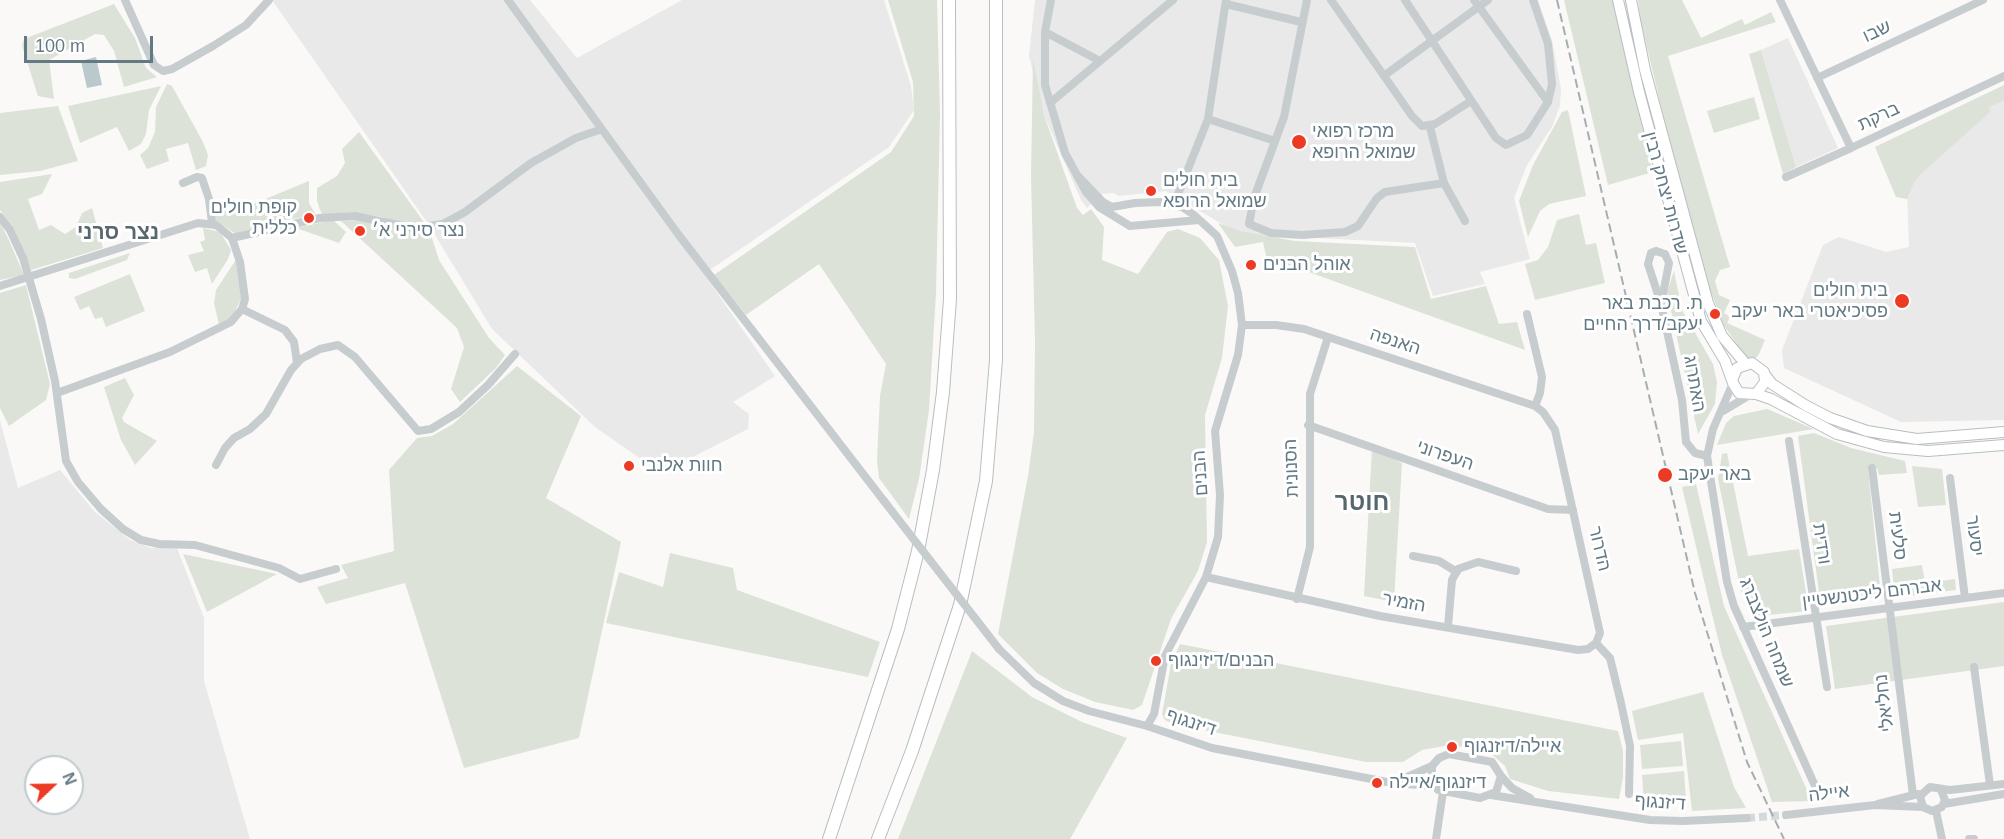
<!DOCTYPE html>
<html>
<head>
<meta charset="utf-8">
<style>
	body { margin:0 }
	#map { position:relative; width:2004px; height:839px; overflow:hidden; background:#faf9f7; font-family:Arial,sans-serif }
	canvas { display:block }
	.north { position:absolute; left:24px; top:755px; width:60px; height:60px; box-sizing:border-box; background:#fff; border:2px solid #c1cace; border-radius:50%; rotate:68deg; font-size:16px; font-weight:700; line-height:24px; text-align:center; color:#637a84 }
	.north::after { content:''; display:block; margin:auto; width:21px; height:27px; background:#ec3a25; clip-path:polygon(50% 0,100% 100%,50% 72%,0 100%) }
	.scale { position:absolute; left:24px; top:36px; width:129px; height:27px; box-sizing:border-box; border:3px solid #637a84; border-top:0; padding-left:8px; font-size:18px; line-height:21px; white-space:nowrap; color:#637a84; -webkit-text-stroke:4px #fff; paint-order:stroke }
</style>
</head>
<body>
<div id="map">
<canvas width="2004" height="839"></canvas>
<div class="north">N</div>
<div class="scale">100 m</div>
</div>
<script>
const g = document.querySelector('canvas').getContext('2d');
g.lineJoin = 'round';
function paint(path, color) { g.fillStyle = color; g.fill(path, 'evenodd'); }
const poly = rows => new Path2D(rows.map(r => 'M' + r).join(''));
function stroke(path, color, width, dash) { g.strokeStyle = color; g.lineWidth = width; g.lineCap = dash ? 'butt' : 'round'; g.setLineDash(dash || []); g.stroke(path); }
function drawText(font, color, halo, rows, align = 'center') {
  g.font = font + ' Arial,"Noto Sans Hebrew",sans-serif'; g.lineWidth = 6; g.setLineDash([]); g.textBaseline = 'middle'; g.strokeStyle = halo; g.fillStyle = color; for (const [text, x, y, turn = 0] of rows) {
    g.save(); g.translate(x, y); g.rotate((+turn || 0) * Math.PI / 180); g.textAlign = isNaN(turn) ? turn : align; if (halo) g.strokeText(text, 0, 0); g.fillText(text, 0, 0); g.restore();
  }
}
paint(poly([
	[272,0,530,0,577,58,682,0,884,0,911,86,914,110,889,147,704,274,775,376,733,402,749,414,748,429,661,473,595,427,492,329,429,225],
	[1035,0,1538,0,1552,40,1561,89,1560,105,1553,125,1527,165,1514,198,1530,259,1480,272,1485,284,1433,296,1415,243,1239,234,1166,191,1119,196,1114,193,1102,194,1087,208,1081,200,1044,115,1029,56],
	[1788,38,1838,148,1796,167,1761,50],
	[2004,98,2004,420,1901,422,1784,368,1782,350,1823,245,1839,237,1886,252,1909,247,1907,191,1918,163,1968,115],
	[0,420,18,488,60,470,95,512,130,540,151,548,177,548,204,618,204,681,250,839,0,839],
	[36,767,72,767,72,803,36,803]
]), '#e8e9e8');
paint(poly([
	[888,0,937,0,940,115,936,293,929,410,919,479,909,519,879,478,877,460,880,396,886,364,819,264,746,315,714,275,891,152,914,116,913,82],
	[1564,0,1614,0,1653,172,1608,185],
	[1638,0,1682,0,1701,38,1742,19,1745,25,1771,12,1776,22,1668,56,1730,267,1720,270,1715,281,1719,295,1730,300,1724,313,1730,317,1727,323,1765,340,1759,354,1753,361,1747,359,1723,324,1695,250,1640,18],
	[114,4,135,38,146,68,157,77,124,87,114,51,104,35,95,34,49,60,54,99,38,96,22,46,24,39],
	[1761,50,1796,167,1783,174,1749,54],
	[1033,59,1044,115,1077,208,1083,215,1091,209,1104,227,1102,260,1138,274,1167,232,1178,229,1200,238,1219,260,1228,306,1222,358,1205,415,1207,542,1198,571,1171,619,1142,705,1133,710,1095,702,1063,689,1037,673,998,634,1028,476,1034,432,1035,342,1031,176],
	[167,84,172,86,203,142,208,155,206,166,196,170,188,143,166,149,169,161,147,169,140,155,148,148,155,132,156,107],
	[2004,85,2004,100,1989,107,1990,112,1923,172,1914,182,1907,199,1896,197,1875,147],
	[161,86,149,110,146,134,141,144,129,151,117,127,80,143,68,106],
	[1754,97,1760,119,1714,133,1707,111],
	[58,106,78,161,40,171,0,175,0,113],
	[1568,110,1586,196,1549,204,1540,211,1528,237,1519,201,1533,165,1562,112],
	[359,132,426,225,407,226,382,217,352,212,322,215,317,201,317,188,337,176,345,163,342,149],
	[52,174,42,194,28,199,39,230,51,225,65,234,76,227,82,213,92,208,103,248,31,270,14,229,0,210,0,182],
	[309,181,309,203,316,215,286,220,237,235,215,220,214,209,236,209,258,202],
	[1579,214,1586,245,1596,243,1605,283,1535,300,1525,264,1538,260,1548,247,1557,220],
	[333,220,346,232,339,243,296,228],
	[361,220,430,232,439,260,489,338,505,355,496,368,460,402,451,389,464,347,457,328,341,221],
	[0,223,8,238,24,275,0,280],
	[1218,223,1240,231,1295,241,1415,247,1431,299,1486,286,1499,324,1517,322,1525,350,1292,266,1268,265,1263,242,1235,247],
	[203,228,220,232,231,250,228,259,212,284,207,268,195,272,188,255,204,251,200,242,205,240],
	[130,253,127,260,75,279,69,278,69,273],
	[237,258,242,296,234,314,226,322,219,325,214,303,216,290],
	[1674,271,1682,310,1713,364,1717,382,1715,404,1698,434,1667,292],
	[130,274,145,311,106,327,102,317,95,319,89,306,80,310,74,297],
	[26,285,50,384,46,400,9,426,0,408,0,293],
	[517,366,581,416,546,498,621,542,579,738,464,768,405,583,326,604,317,587,348,578,341,565,394,551,389,470,417,438,432,436,453,424],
	[125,378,134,395,122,418,124,422,157,441,135,465,121,440,104,387],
	[1767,409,1814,429,1717,445,1726,423,1734,416],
	[1814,433,1851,448,1905,461,1907,473,1879,475,1877,468,1868,469,1881,596,1821,607,1798,436],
	[1372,448,1402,463,1394,602,1364,596],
	[1727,453,1748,556,1799,549,1809,611,1758,616,1741,592,1718,479,1722,454],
	[1912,466,1942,469,1946,505,1918,507],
	[1696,484,1724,606,1812,801,1772,802,1722,655,1710,606,1682,487],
	[670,553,733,568,737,590,880,642,868,677,606,623,619,572,663,587],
	[183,554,277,574,207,612],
	[1922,565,1925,583,1955,579,1956,590,1895,598,1892,569],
	[2004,602,2004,666,1835,689,1826,626],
	[1180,644,1618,731,1623,751,1623,778,1619,799,1548,791,1510,779,1505,766,1488,751,1450,745,1422,750,1403,762,1366,762,1173,724,1165,720,1162,714,1171,664],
	[972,651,1032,697,1082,722,1127,738,1070,839,898,839],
	[1703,692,1734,787,1746,808,1692,811,1683,733,1638,740,1632,711],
	[1681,741,1683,766,1642,769,1640,745],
	[1684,771,1686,800,1644,804,1642,775]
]), '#dce2d8');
paint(poly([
	[96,57,102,85,87,88,81,61]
]), '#bac9cb');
stroke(poly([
	[1747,818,1786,815]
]), '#d4d9da', 8, [8, 4]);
const major = poly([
	[1618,0,1639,92,1701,321,1725,361,1733,383,1739,393,1756,394,1765,382,1764,372,1752,363,1737,368,1733,378],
	[1631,0,1645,70,1708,303,1722,336,1745,363],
	[1765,375,1772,384,1805,405,1830,418,1867,431,1917,439,2004,432],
	[1756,394,1771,399,1837,434,1884,447,1928,451,2004,445]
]);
const highway = poly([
	[829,839,898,629,918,551,933,470,943,392,950,299,949,0],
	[878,839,912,751,960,605,986,481,996,360,996,0]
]);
stroke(major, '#b8bec1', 12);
stroke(highway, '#b9bec0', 14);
stroke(poly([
	[125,0,154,65,163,71,172,69,213,46,246,25,269,0],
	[508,0,678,234,884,501],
	[1051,0,1045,32,1045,85,1065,153,1086,192,1099,207,1130,226,1199,220],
	[1307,0,1284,117,1254,198,1249,224,1271,233,1302,235,1345,232,1358,226,1377,198,1385,192,1444,183],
	[1331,0,1412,116,1422,126,1435,124,1471,101],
	[1405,0,1496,138,1506,145,1527,135,1548,102,1552,84,1548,44,1533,0],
	[1474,0,1548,102],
	[1780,0,1851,148,2004,76],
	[1226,4,1301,22],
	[1045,32,1100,61],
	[1385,75,1488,0],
	[1817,78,1983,0],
	[1050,103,1173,0],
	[1208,119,1275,141],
	[1430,127,1444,183,1465,221],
	[1077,175,1103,202,1112,207,1135,203,1161,202,1182,207,1194,215,1217,236,1232,271,1238,293,1242,325,1238,355,1215,431,1220,495,1218,537,1206,577,1165,656,1154,714,1147,726],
	[1786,177,1851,148],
	[183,183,197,177,202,178,209,199,212,223],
	[1174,204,1208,119,1226,0],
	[0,217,10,230,23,258,41,319,55,381,66,461,78,482,101,509,123,529,141,540,159,544,195,545,279,568,300,579,336,569],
	[232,238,320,218,355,216,413,228,443,224,465,212,531,163,576,138,602,129],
	[1656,251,1665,254,1669,263,1661,304,1648,264,1651,253,1656,251],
	[0,286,198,223,216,225,232,238,240,262,245,299,242,309,231,322,170,352,57,393],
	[1661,304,1682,400,1686,442,1695,453,1707,456],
	[242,309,285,330,294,342,297,363],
	[1527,314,1542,377,1540,393,1535,406],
	[1733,383,1713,429,1707,456,1727,582,1734,606,1816,788],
	[1723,411,1748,396],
	[1308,425,1548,509,1573,510],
	[1789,441,1827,687],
	[216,465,225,448,234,438,250,429,266,414,291,370,301,359,320,349,338,345,355,357,418,431,431,429,459,412,488,385,515,354],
	[1872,468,1913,795],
	[1950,478,1965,598],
	[1413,556,1439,561,1457,572],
	[1206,577,1380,616,1578,650,1588,649,1596,643,1600,633,1555,430,1543,412,1535,406,1304,329,1276,325,1242,325],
	[1297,599,1310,547,1310,394,1328,337],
	[1448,627,1452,580,1458,569,1478,562,1516,571],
	[1743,627,2004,593],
	[1596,643,1610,658,1621,703,1630,746,1629,794],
	[999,649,1034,683,1063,701,1089,711,1147,726,1212,748,1392,783,1434,786],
	[1974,667,1990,785],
	[1449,754,1492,762,1501,776,1496,792,1480,798,1438,790,1432,781,1432,766,1439,758,1449,754],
	[1501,776,1512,788,1530,798],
	[1398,781,1432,766],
	[1941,790,1945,800,1942,807,1932,811,1923,807,1920,796,1930,787,1950,790,2004,784],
	[1491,795,1650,820,1683,821,1747,818],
	[1878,804,1918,794],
	[1944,804,2004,794],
	[1936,811,1942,839],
	[1786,815,1875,805,1923,807],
	[1436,839,1443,792],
	[1969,839,1974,839]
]), '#c7cccf', 8);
stroke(major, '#fff', 10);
stroke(highway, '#fff', 12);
stroke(poly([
	[1557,0,1695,593,1747,762,1784,839]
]), '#a5aeb2', 2, [9, 4.5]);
stroke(poly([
	[884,501,999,649]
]), '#c7cccf', 8);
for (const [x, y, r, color] of [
	[1299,142,8,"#ec3a25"],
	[1151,191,6,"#ec3a25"],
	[309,218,6,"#ec3a25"],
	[360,231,6,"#ec3a25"],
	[1251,265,6,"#ec3a25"],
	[1902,301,8,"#ec3a25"],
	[1715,314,6,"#ec3a25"],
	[629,466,6,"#ec3a25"],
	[1665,475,8,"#ec3a25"],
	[1156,661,6,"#ec3a25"],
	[1452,747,6,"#ec3a25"],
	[1377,783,6,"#ec3a25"]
]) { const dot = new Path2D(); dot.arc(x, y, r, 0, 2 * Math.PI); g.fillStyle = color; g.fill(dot); stroke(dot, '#fff', 2); }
drawText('18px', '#637a84', '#fff', [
	["שבו",1877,32,-25],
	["ברקת",1879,117,-25],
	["שדרות יצחק רבין",1665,193,75],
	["האנפה",1395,342,18],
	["האתרוג",1694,384,80],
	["העפרוני",1445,456,19],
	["הסנונית",1292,468,-92],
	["הבנים",1201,473,-94],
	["סלעית",1897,536,83],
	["יסעור",1974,536,83],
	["ורדית",1821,544,81],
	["הדרור",1599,549,77],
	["אברהם ליכטנשטיין",1872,594,-7],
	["הזמיר",1404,603,10],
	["שמחה הולצברג",1766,633,68],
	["נחליאלי",1885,703,-97],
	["דיזנגוף",1191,723,18],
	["איילה",1829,794,-7],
	["דיזנגוף",1660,803,4]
]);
drawText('18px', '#637a84', '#fff', [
	["מרכז רפואי",1312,132],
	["שמואל הרופא",1312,153],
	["בית חולים",1163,181],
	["שמואל הרופא",1163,202],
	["קופת חולים",297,208,"right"],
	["כללית",297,229,"right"],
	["נצר סירני א׳",372,231],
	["אוהל הבנים",1263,265],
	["בית חולים",1888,291,"right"],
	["פסיכיאטרי באר יעקב",1888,312,"right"],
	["ת. רכבת באר",1703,304,"right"],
	["יעקב/דרך החיים",1703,325,"right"],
	["חוות אלנבי",641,466],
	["באר יעקב",1678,475],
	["הבנים/דיזינגוף",1168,661],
	["איילה/דיזנגוף",1464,747],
	["דיזנגוף/איילה",1389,783]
], 'left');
drawText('bold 21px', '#56676e', '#fff', [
	["נצר סרני",118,233]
]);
drawText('bold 24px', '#56676e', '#fff', [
	["חוטר",1362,503]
]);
</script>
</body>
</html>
